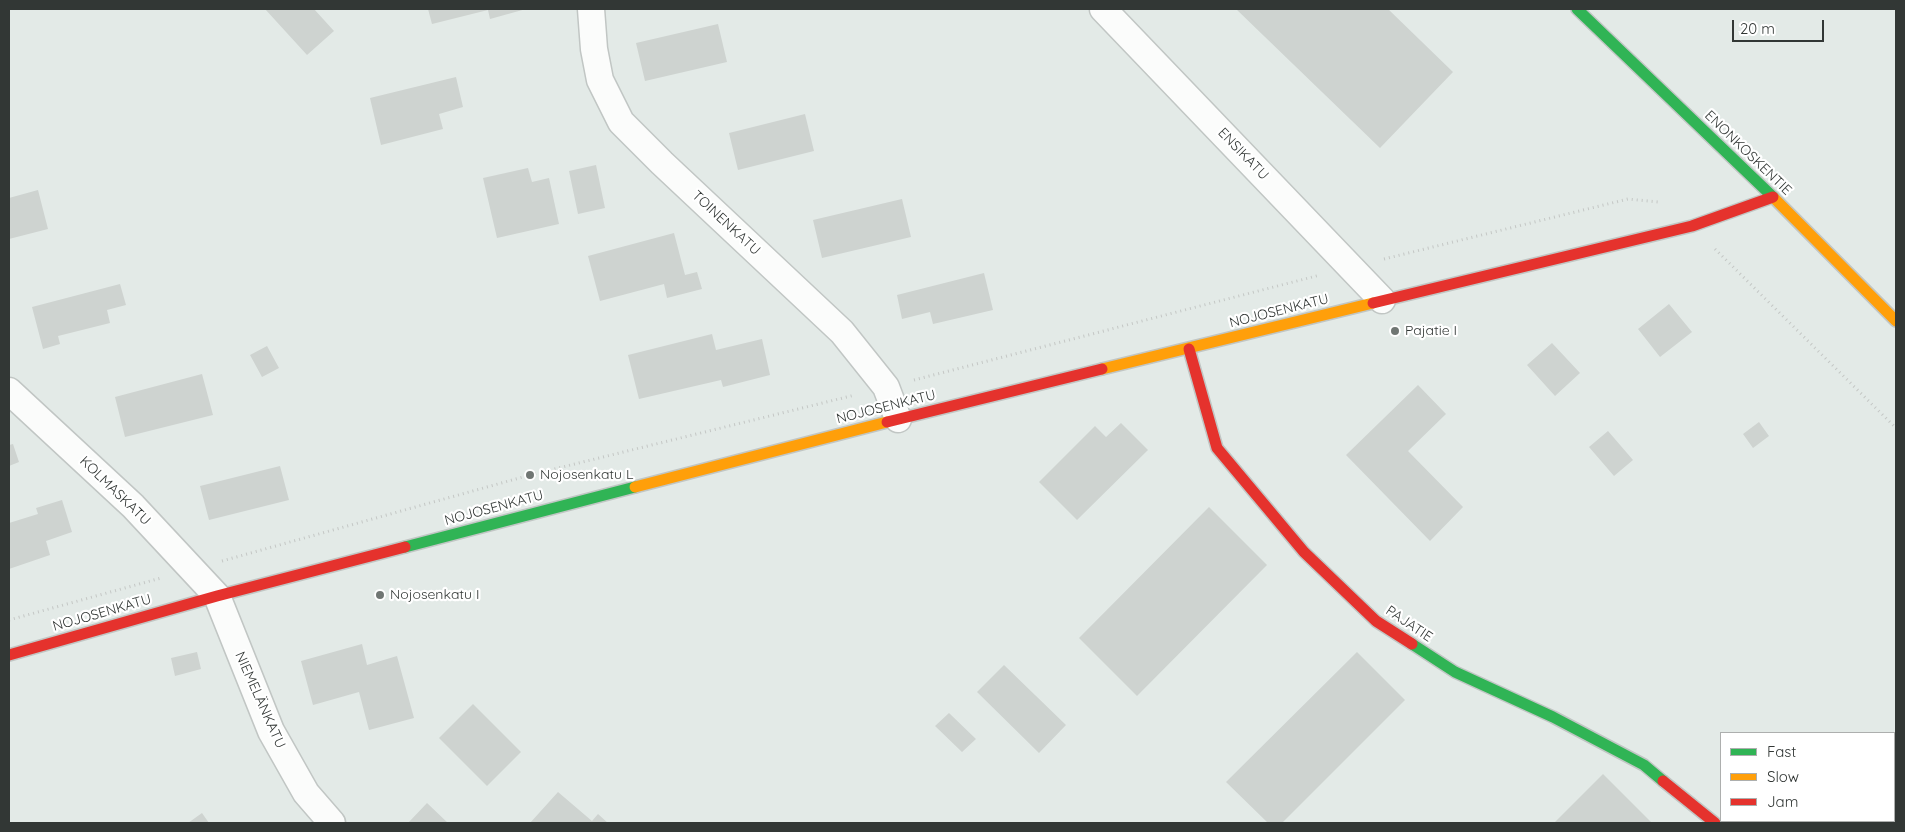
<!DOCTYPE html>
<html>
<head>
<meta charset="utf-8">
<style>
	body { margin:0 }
	#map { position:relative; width:1905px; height:832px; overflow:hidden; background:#e3eae7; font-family:Quicksand,sans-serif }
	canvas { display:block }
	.frame { position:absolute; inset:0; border:10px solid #323735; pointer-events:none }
	.legend { position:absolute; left:1720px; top:732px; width:175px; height:90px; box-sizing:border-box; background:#fff; border:1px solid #adafae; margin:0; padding:6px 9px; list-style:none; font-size:15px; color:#323735 }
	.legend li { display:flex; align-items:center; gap:10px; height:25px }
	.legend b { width:25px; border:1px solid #adafae }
	.scale { position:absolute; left:1732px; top:20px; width:92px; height:22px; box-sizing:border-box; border:2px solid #323735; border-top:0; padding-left:6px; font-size:15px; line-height:18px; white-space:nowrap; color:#323735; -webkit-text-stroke:4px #fff; paint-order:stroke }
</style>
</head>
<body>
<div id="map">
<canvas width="1905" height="832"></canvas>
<div class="frame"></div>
<ul class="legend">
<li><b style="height:6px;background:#30b455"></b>Fast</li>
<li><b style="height:6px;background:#ff9f0a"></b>Slow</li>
<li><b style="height:6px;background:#e5322d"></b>Jam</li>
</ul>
<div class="scale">20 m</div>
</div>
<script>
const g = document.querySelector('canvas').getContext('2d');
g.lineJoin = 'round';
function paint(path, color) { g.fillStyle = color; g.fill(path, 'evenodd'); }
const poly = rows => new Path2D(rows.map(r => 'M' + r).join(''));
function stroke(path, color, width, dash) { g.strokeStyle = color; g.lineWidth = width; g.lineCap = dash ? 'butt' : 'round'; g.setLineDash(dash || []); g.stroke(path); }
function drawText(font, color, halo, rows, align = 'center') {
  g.font = font + ' Quicksand,sans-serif'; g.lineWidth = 4.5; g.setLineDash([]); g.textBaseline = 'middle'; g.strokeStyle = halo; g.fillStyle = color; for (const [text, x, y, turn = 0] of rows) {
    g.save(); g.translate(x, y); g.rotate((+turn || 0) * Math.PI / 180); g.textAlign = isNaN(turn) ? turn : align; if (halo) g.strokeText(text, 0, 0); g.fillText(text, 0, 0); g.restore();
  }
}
paint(poly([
	[265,9,314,9,334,31,307,55],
	[428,9,526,9,490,19,488,10,432,24],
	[1236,9,1388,9,1453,72,1380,148],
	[718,24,727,62,645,81,636,43],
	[456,77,463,107,439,114,443,129,381,145,370,98],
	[805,114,814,151,738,170,729,133],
	[596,165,605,208,578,214,569,171],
	[528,168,532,182,549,178,559,224,497,238,483,178],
	[38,190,48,229,9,239,9,198],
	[902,199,911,237,822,258,813,220],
	[674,233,685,275,697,272,702,289,667,298,664,284,600,301,588,256],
	[984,273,993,310,933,324,930,312,902,319,897,295],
	[120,284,126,305,107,310,110,323,58,336,60,344,43,349,32,307],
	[1669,304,1692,332,1660,357,1638,329],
	[712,334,716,350,762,339,770,375,723,387,721,380,639,399,628,355],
	[1552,343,1580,373,1555,396,1527,365],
	[267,346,279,368,262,377,250,355],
	[202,374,213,415,125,437,115,397],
	[1418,385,1446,414,1408,451,1463,507,1430,541,1346,455],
	[1759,422,1769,436,1753,448,1743,434],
	[1121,423,1148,450,1077,520,1039,482,1095,426,1106,437],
	[1608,431,1633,460,1614,476,1589,447],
	[13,444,19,462,9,466,9,445],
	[280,466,289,500,209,520,200,486],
	[62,500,72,532,46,541,50,555,9,569,9,523,38,514,36,508],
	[1209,507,1267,565,1137,696,1079,638],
	[362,644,367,665,397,656,414,718,369,730,359,692,313,705,301,661],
	[197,652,201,669,175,676,171,658],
	[1357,652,1405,700,1282,823,1268,823,1226,782],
	[1004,665,1066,725,1039,753,977,692],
	[473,704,521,752,487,786,439,738],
	[949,713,976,739,962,752,935,726],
	[1603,774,1652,823,1554,823],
	[558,792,592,821,598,814,608,823,530,823],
	[427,803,448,823,408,823],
	[202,813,209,823,188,823]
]), '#ced3d0');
const street = poly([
	[591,9,594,49,600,80,621,122,662,163,842,332,886,387,898,419],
	[1103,9,1382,300],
	[9,391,133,506,217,596,271,731,306,793,332,823]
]);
const fast = poly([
	[1577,9,1774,198],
	[405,547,635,487],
	[1412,644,1455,672,1553,717,1644,765,1663,781]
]);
const slow = poly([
	[1774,198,1896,321],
	[1102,369,1373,303],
	[635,487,887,422]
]);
const jam = poly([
	[1373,303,1692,226,1773,197],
	[1189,349,1217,448,1304,552,1376,621,1412,644],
	[887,422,1102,369],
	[9,655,217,596,405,547],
	[1663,781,1715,823]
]);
stroke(street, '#c1c6c4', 29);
stroke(fast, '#c1c6c4', 14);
stroke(slow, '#c1c6c4', 14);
stroke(jam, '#c1c6c4', 14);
stroke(poly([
	[1715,249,1896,428],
	[1384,259,1628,199,1658,202],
	[914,380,1320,275],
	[222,561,530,475,855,395],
	[9,620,161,578]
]), '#c4c7c5', 3, [1, 4]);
stroke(street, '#fbfcfb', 26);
stroke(fast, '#30b455', 11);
stroke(slow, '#ff9f0a', 11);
stroke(jam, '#e5322d', 11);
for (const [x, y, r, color] of [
	[1395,331,5,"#707673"],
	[530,475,5,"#707673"],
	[380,595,5,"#707673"]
]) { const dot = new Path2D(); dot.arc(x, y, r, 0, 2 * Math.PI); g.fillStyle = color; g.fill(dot); stroke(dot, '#fff', 2); }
drawText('14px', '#323735', '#fff', [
	["ENONKOSKENTIE",1748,153,44],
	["ENSIKATU",1243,154,46],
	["TOINENKATU",726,223,43],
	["NOJOSENKATU",1279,311,-14],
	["NOJOSENKATU",886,407,-14],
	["KOLMASKATU",115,491,44],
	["NOJOSENKATU",494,508,-15],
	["NOJOSENKATU",102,613,-16],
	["PAJATIE",1409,624,34],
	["NIEMELÄNKATU",260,700,66]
]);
drawText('14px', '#323735', '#fff', [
	["Pajatie I",1405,331],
	["Nojosenkatu L",540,475],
	["Nojosenkatu I",390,595]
], 'left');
</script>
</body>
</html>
